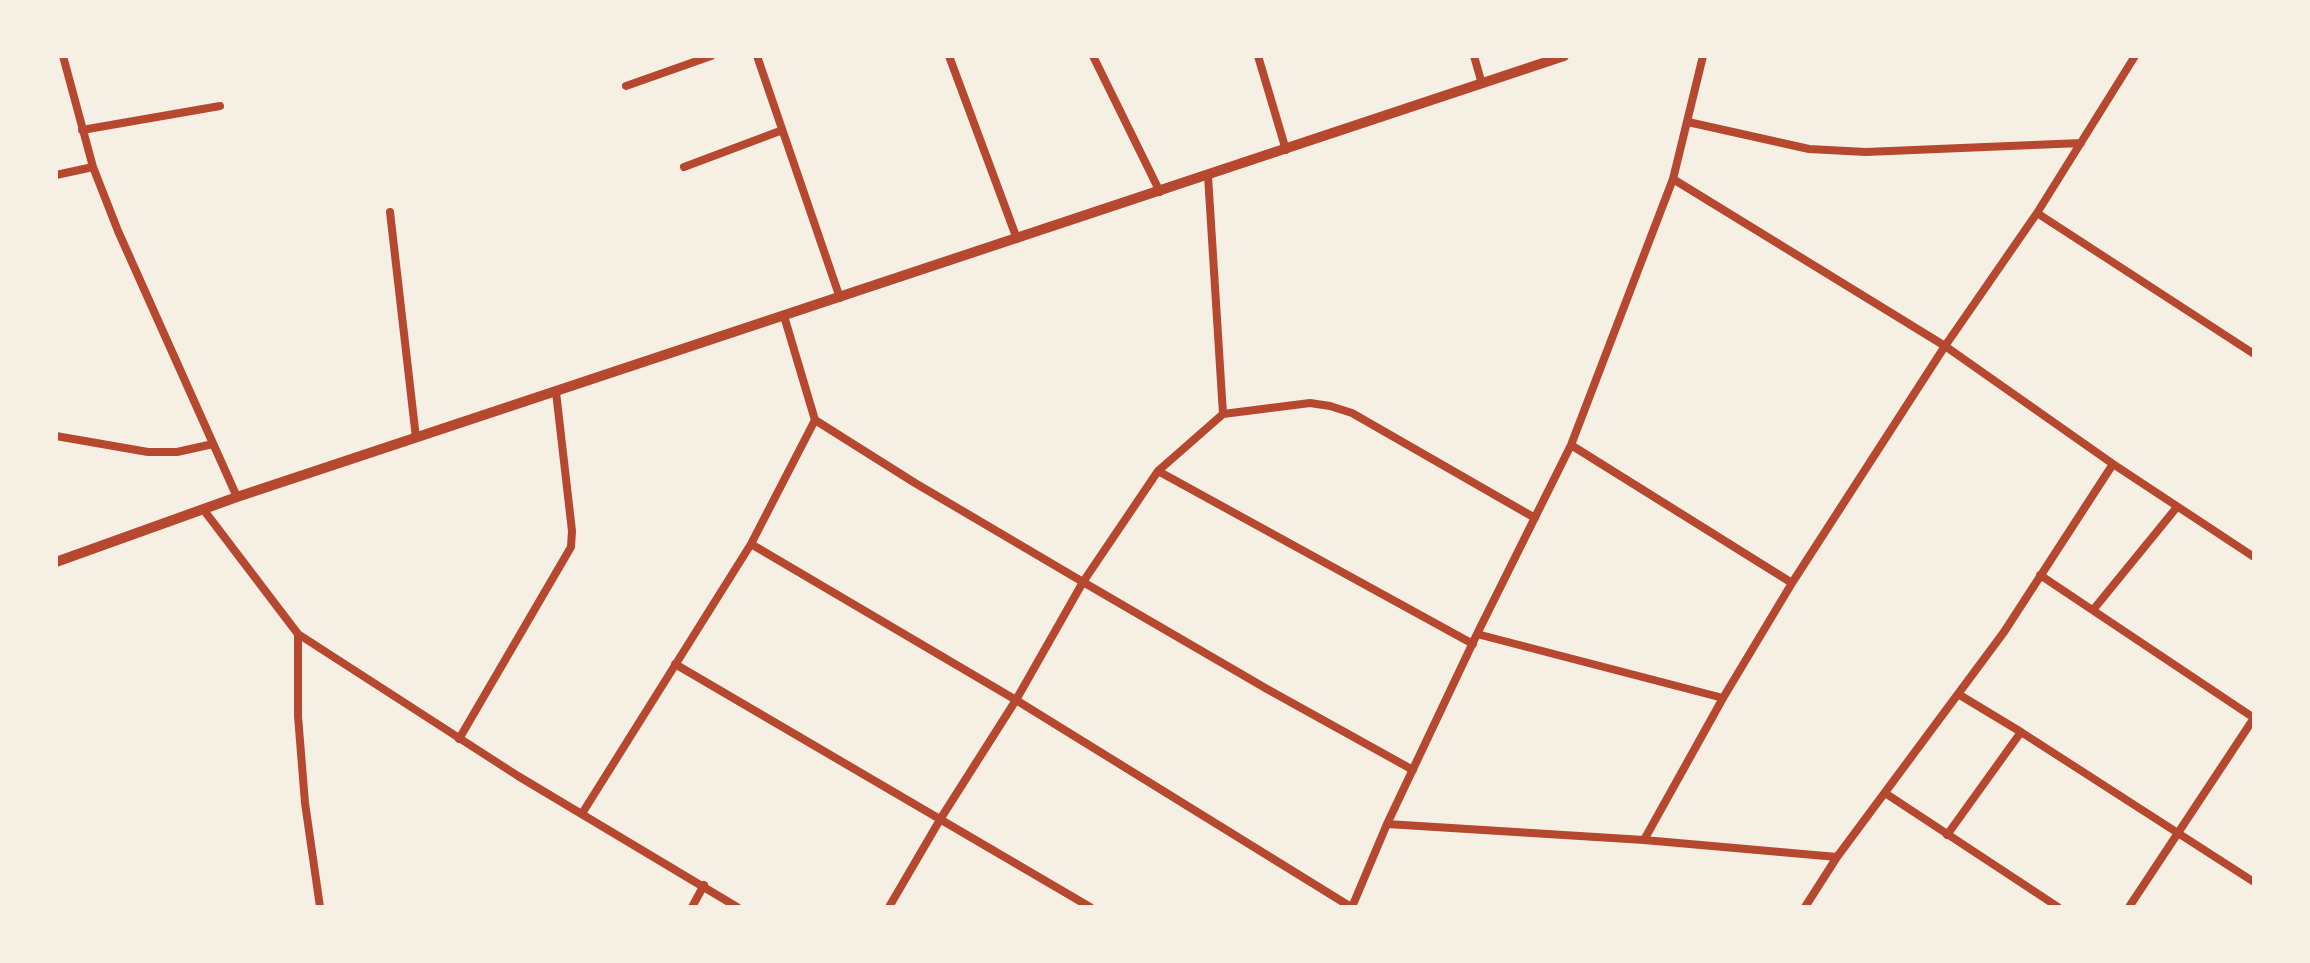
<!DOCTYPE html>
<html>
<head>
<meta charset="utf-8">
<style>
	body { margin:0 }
	#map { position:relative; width:2310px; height:963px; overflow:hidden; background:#f6efe4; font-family:Cabin,sans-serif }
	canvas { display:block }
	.frame { position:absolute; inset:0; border:58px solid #f6efe4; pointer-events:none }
</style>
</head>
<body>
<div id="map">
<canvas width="2310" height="963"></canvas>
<div class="frame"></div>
</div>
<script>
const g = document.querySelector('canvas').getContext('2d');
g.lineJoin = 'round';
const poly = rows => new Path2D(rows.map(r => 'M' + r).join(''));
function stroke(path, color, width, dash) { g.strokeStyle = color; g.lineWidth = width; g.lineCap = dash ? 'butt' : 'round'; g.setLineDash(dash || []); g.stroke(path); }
stroke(poly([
	[63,56,93,167,118,231,237,497],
	[757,56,840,298],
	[949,56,1017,239],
	[1093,56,1160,192],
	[1258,56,1286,150],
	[1474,56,1482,84],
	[626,86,711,56],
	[1688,122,1809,149,1866,152,2081,143],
	[82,130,220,106],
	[684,167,780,131],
	[56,175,93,167],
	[1673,179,1945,346,2113,464,2254,557],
	[390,212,416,438],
	[2037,213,2254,354],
	[1223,414,1310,403,1330,406,1352,413,1535,518],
	[815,420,915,483,1083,582,1267,689,1413,770],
	[56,436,148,452,177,452,213,444],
	[1571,445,1792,583],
	[1158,471,1473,644],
	[203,509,298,634,518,776,737,907],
	[751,544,1016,700,1351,907],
	[2040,575,2254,718],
	[2093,610,2177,507],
	[298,634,298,716,305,803,320,907],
	[1477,634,1723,698],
	[675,664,1090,907],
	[1958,694,2021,732,2254,882],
	[459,739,571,547,572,531,556,392],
	[1885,793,2058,907],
	[583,812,751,544,815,420,784,316],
	[1387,824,1644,840,1837,857],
	[1947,835,2021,732],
	[1644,840,1723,698,1792,583,1945,346,2037,213,2135,56],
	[692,907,704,885],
	[889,907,941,818,1016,700,1083,582,1158,471,1223,414,1208,176],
	[1352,907,1387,824,1477,634,1571,445,1673,179,1703,56],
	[1805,907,1837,857,2004,632,2113,464],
	[2129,907,2254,718]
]), '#b5482f', 8);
stroke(poly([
	[56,562,237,497,1564,56]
]), '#b5482f', 10);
</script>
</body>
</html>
